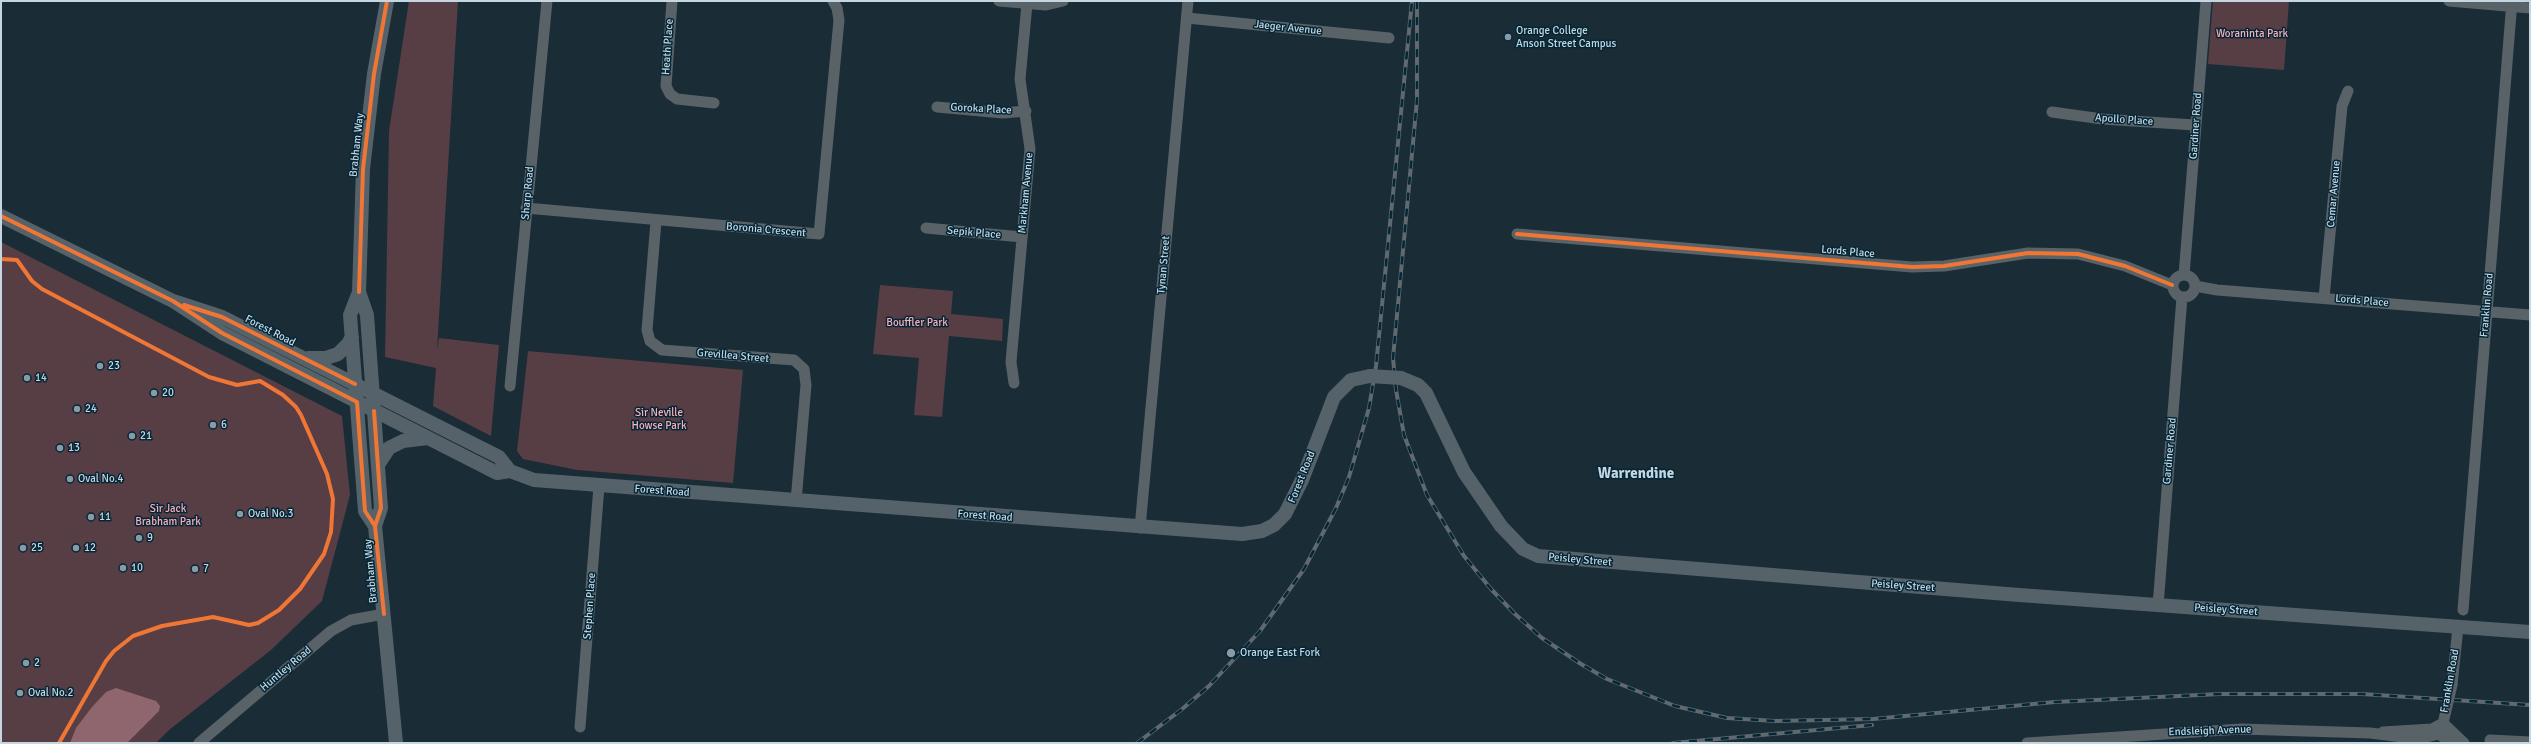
<!DOCTYPE html>
<html>
<head>
<meta charset="utf-8">
<style>
	body { margin:0 }
	#map { position:relative; width:2531px; height:744px; overflow:hidden; background:#1a2c36; font-family:Signika,sans-serif }
	canvas { display:block }
	.frame { position:absolute; inset:0; border:2px solid #c4d6e1; pointer-events:none }
</style>
</head>
<body>
<div id="map">
<canvas width="2531" height="744"></canvas>
<div class="frame"></div>
</div>
<script>
const g = document.querySelector('canvas').getContext('2d');
g.lineJoin = 'round';
function paint(path, color) { g.fillStyle = color; g.fill(path, 'evenodd'); }
const poly = rows => new Path2D(rows.map(r => 'M' + r).join(''));
function stroke(path, color, width, dash) { g.strokeStyle = color; g.lineWidth = width; g.lineCap = dash ? 'butt' : 'round'; g.setLineDash(dash || []); g.stroke(path); }
function drawText(font, color, halo, rows, align = 'center') {
  g.font = font + ' Signika,sans-serif'; g.lineWidth = 3; g.setLineDash([]); g.textBaseline = 'middle'; g.strokeStyle = halo; g.fillStyle = color; for (const [text, x, y, turn = 0] of rows) {
    g.save(); g.translate(x, y); g.rotate((+turn || 0) * Math.PI / 180); g.textAlign = isNaN(turn) ? turn : align; if (halo) g.strokeText(text, 0, 0); g.fillText(text, 0, 0); g.restore();
  }
}
paint(poly([
	[409,1,458,1,437,350,439,338,499,345,491,436,433,406,436,368,385,357,389,131],
	[2213,1,2289,1,2284,70,2208,64],
	[1,242,342,416,350,495,322,601,271,650,169,730,156,743,1,743],
	[880,285,953,291,951,314,1003,319,1002,341,949,336,942,417,914,415,919,358,873,354],
	[528,351,743,370,733,483,577,470,523,459,517,451]
]), '#573e44');
paint(poly([
	[116,688,156,701,160,706,159,711,127,743,70,743,76,728,92,707,106,692]
]), '#90666e');
stroke(poly([
	[672,1,666,86,670,94,677,99,714,103],
	[999,1,1046,5,1063,1],
	[2449,1,2530,8],
	[1187,18,1389,38],
	[937,107,1003,113,1026,111],
	[2052,112,2102,119,2195,125],
	[526,208,819,234,839,20,837,8,833,1],
	[656,221,647,330,650,341,662,350,794,360,804,369,806,385,796,501],
	[926,228,1022,237],
	[1517,234,1912,267,1944,266,2028,253,2078,254,2125,266,2172,285],
	'2173 286a11 11 0 1 1 22 0a11 11 0 1 1-22 0Z',
	[2184,275,2206,1],
	[2195,286,2217,290,2530,315],
	[2324,298,2342,106,2348,91],
	[1014,383,1011,362,1030,149,1020,79,1027,4],
	[510,386,547,1],
	[1140,528,1188,1],
	[2158,606,2182,297],
	[2463,610,2512,1],
	[2452,685,2458,627],
	[2443,723,2464,743],
	[580,727,599,486],
	[2436,728,2439,734,2451,743],
	[2383,732,2432,729,2443,723],
	[2490,740,2530,742],
	[199,743,331,631,351,620,384,614],
	[2027,743,2241,729,2370,733,2418,739,2439,734]
]), '#586267', 11);
stroke(poly([
	[387,1,374,74,363,169,359,292,367,315,381,508,375,526,396,743],
	[1,216,173,301,222,333,497,473,510,471],
	[359,292,350,315,365,511,375,526],
	[173,301,222,317,499,457,510,471,534,480,1242,534,1262,531,1274,525,1285,514,1302,480,1334,397,1351,380,1370,376],
	[308,358,326,358,338,354,348,344,352,337],
	[1401,378,1418,385,1426,393,1464,472,1501,526,1523,549,1538,556,2019,595,2530,632],
	[378,465,389,448,403,441,428,438]
]), '#56626a', 14);
const rail = poly([
	[1417,1,1417,100,1393,358,1396,390,1404,435,1427,495,1464,556,1491,589,1515,614,1542,638,1581,664,1607,679,1675,706,1727,718,1775,721,1873,719,2055,702,2220,694,2362,694,2530,705],
	[1137,743,1181,710,1209,686,1260,631,1304,569,1336,508,1349,477,1369,408,1376,366,1412,1],
	[1673,743,1872,725]
]);
stroke(rail, '#606970', 4);
stroke(rail, '#042637', 2.5, [8]);
stroke(poly([
	[2444,719,2452,685]
]), '#586267', 11);
stroke(poly([
	[1370,376,1401,378]
]), '#56626a', 14);
stroke(poly([
	[1,216,173,301,222,333,357,402,365,511,375,526],
	[1517,234,1912,267,1944,266,2028,253,2078,254,2125,266,2172,285],
	[1,259,17,260,32,281,42,289,209,377,237,385,260,381,283,395,296,407,301,415,327,474,333,499,331,532,324,554,300,589,279,610,258,623,249,625,213,617,162,626,133,636,114,651,106,661,59,743],
	[359,292,363,169,374,74,387,1],
	[184,305,222,317,355,384],
	[374,411,381,508,375,526,384,614]
]), '#f07635', 4);
for (const [x, y, r, color] of [
	[1508,37,4,"#889aa5"],
	[100,366,4,"#889aa5"],
	[27,378,4,"#889aa5"],
	[154,393,4,"#889aa5"],
	[77,409,4,"#889aa5"],
	[213,425,4,"#889aa5"],
	[132,436,4,"#889aa5"],
	[60,448,4,"#889aa5"],
	[70,479,4,"#889aa5"],
	[240,514,4,"#889aa5"],
	[91,517,4,"#889aa5"],
	[139,538,4,"#889aa5"],
	[23,548,4,"#889aa5"],
	[76,548,4,"#889aa5"],
	[123,568,4,"#889aa5"],
	[195,569,4,"#889aa5"],
	[1231,653,5,"#889aa5"],
	[26,663,4,"#889aa5"],
	[20,693,4,"#889aa5"]
]) { const dot = new Path2D(); dot.arc(x, y, r, 0, 2 * Math.PI); g.fillStyle = color; g.fill(dot); stroke(dot, '#042637', 1.5); }
drawText('11px', '#c4d6e1', '#042637', [
	["Jaeger Avenue",1288,28,6],
	["Heath Place",668,47,-86],
	["Goroka Place",981,109,3],
	["Apollo Place",2124,120,4],
	["Gardiner Road",2196,126,-86],
	["Brabham Way",357,145,-84],
	["Sharp Road",528,193,-85],
	["Markham Avenue",1026,193,-85],
	["Cemar Avenue",2334,194,-85],
	["Boronia Crescent",766,230,5],
	["Sepik Place",974,233,5],
	["Lords Place",1848,252,5],
	["Tynan Street",1164,265,-85],
	["Lords Place",2362,301,5],
	["Franklin Road",2487,305,-85],
	["Forest Road",270,331,27],
	["Grevillea Street",733,356,5],
	["Gardiner Road",2170,451,-85],
	["Forest Road",1302,477,-68],
	["Forest Road",662,491,4],
	["Forest Road",985,516,4],
	["Peisley Street",1580,560,5],
	["Brabham Way",371,571,-95],
	["Peisley Street",1903,586,4],
	["Stephen Place",590,606,-86],
	["Peisley Street",2226,610,4],
	["Huntley Road",286,669,-40],
	["Franklin Road",2450,681,-80],
	["Endsleigh Avenue",2210,731,-2]
]);
drawText('11px', '#c4d6e1', '#042637', [
	["Orange College",1516,31],
	["Anson Street Campus",1516,44],
	["23",108,366],
	["14",35,378],
	["20",162,393],
	["24",85,409],
	["6",221,425],
	["21",140,436],
	["13",68,448],
	["Oval No.4",78,479],
	["Oval No.3",248,514],
	["11",99,517],
	["9",147,538],
	["25",31,548],
	["12",84,548],
	["10",131,568],
	["7",203,569],
	["Orange East Fork",1240,653],
	["2",34,663],
	["Oval No.2",28,693]
], 'left');
drawText('11px', '#fcaeb9', '#042637', [
	["Woraninta Park",2252,34],
	["Bouffler Park",917,323],
	["Sir Neville",659,413],
	["Howse Park",659,426],
	["Sir Jack",168,509],
	["Brabham Park",168,522]
]);
drawText('bold 15px', '#c4d6e1', '#042637', [
	["Warrendine",1636,474]
]);
</script>
</body>
</html>
